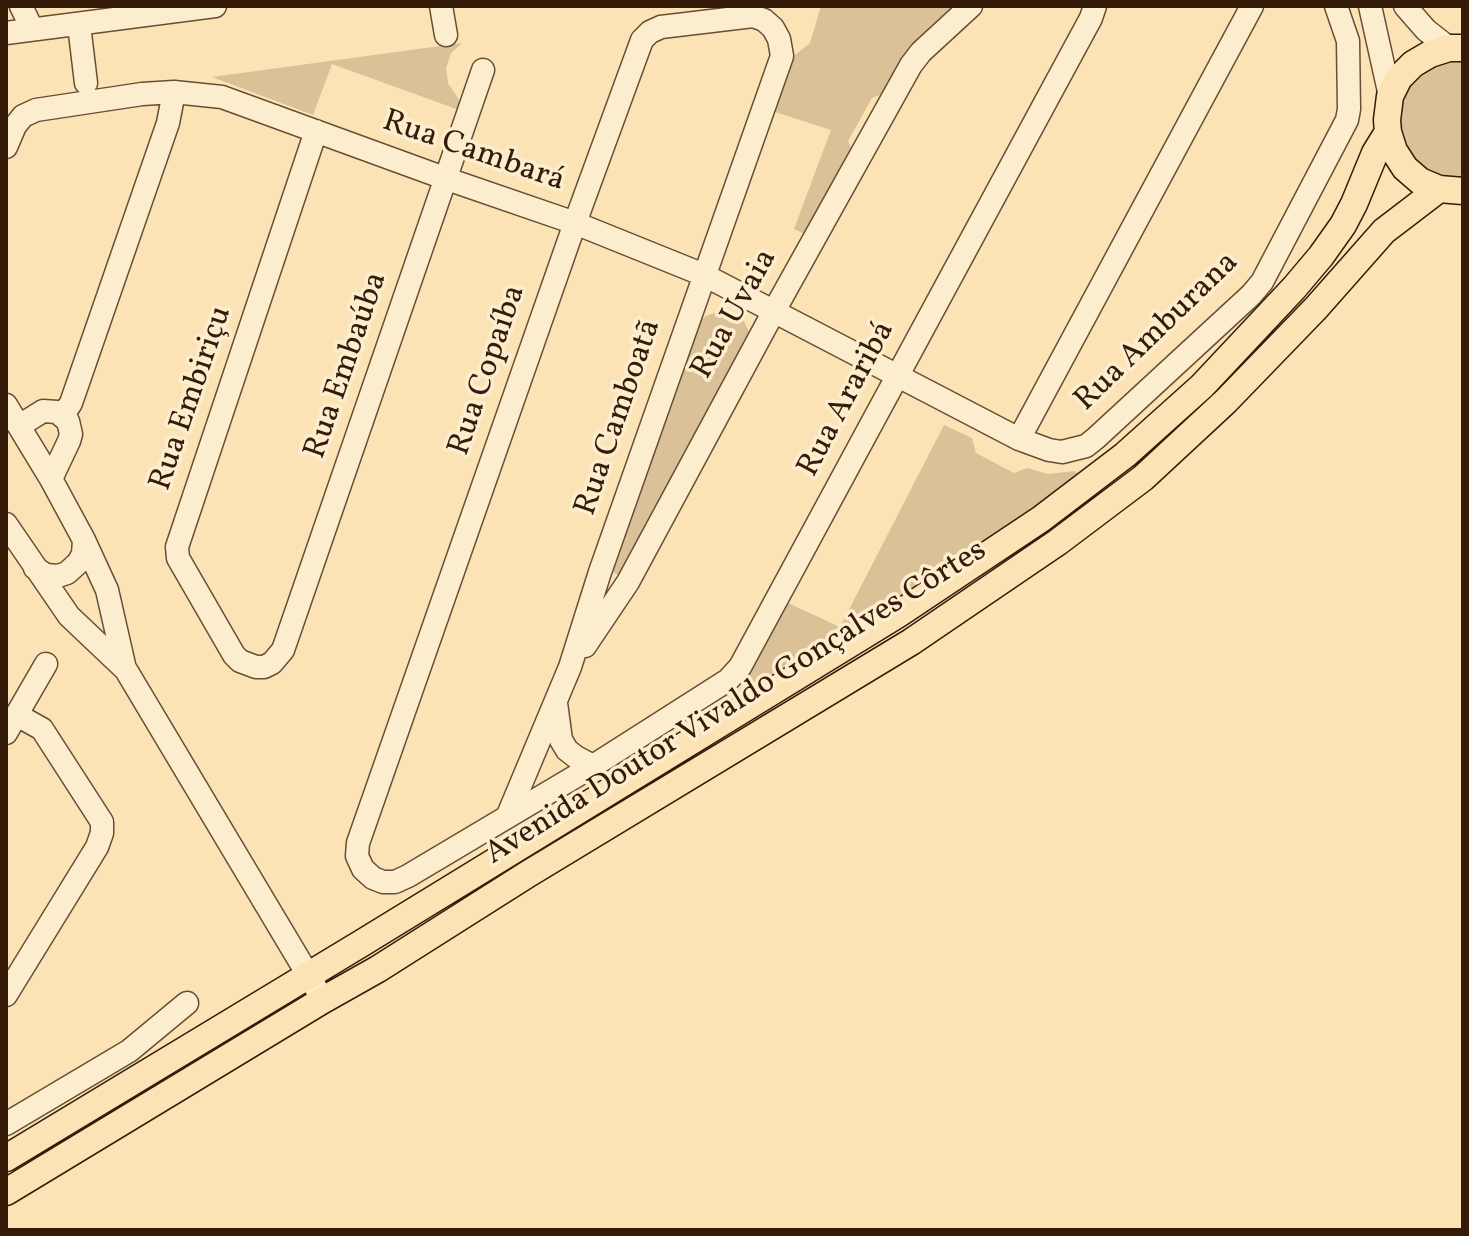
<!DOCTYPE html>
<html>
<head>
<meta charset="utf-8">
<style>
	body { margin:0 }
	#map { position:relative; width:1469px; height:1236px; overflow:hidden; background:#fce3b5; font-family:Vollkorn,serif }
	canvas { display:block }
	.frame { position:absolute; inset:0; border:8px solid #351c09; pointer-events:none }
</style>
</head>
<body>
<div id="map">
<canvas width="1469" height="1236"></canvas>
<div class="frame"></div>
</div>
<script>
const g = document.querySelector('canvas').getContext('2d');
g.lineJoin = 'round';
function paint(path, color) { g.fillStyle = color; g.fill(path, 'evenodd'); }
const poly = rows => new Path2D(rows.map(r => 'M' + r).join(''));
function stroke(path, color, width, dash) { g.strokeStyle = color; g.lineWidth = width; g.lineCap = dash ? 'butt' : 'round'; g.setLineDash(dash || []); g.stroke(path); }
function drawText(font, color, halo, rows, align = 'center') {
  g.font = font + ' Vollkorn,serif'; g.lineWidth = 7; g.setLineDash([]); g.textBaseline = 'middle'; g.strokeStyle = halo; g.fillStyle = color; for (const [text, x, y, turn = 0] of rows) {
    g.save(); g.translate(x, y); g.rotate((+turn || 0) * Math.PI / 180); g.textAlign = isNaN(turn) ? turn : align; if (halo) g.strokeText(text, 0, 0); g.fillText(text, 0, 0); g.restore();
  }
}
paint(poly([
	[821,6,956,6,904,56,882,94,872,98,848,141,852,150,807,235,794,229,831,130,775,112,795,55,810,43],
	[462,43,451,53,446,68,448,83,459,100,459,110,332,64,313,115,212,77],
	[1463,56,1463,185,1450,185,1408,162,1393,116,1413,73],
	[719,311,725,311,738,317,744,321,750,334,620,574,616,574,611,569,700,320,706,316],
	[944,425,972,438,976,453,1014,473,1027,468,1048,474,1075,471,1080,476,1003,532,735,700,788,603,840,627]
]), '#dac198');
const minor = poly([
	[21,6,32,29],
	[441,6,446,35],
	[1370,6,1390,96],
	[1405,6,1426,30,1449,48],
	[79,25,86,83],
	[6,33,215,6],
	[316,131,177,547,178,558,234,655,240,661,256,667,264,667,272,663,283,650,483,70],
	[6,147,15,126,23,116,36,110,142,94,174,92,222,97,447,179,575,223,704,275,1019,439,1049,450,1062,452,1086,446,1096,438,1251,295,1262,282,1347,120,1349,109,1348,41,1336,6],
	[6,405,51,479,84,540,107,590,125,669],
	[63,415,71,403,168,123,174,92],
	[19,426,43,411,57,412,68,421,71,434,69,441,51,479],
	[1019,439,1252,6],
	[6,524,69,616,126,670,323,1000],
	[35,568,46,575,58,576,67,573,78,563,83,554,84,540],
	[585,646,628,582,774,311,911,65,921,52,971,6],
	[556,703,561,740,567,750,576,757,593,766],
	[6,733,46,664],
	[508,815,570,667,600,572,782,56,779,39,773,28,764,20,753,16,661,27,650,32,642,40,575,223,358,843,357,856,363,869,373,878,383,882,395,882,408,876,593,766,728,680,740,667,1091,18,1095,6],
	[6,995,97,847,102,833,102,822,42,729,17,715],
	[6,1124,129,1051,187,1003]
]);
const major = poly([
	[1463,48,1449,48,1430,54,1413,64,1399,78,1390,96,1387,120,1388,132,1394,151,1405,168,1420,181,1439,189,1463,191],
	[6,1158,362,943,897,615,1041,519,1125,455,1202,386,1294,288,1321,256,1343,225,1354,204,1375,153,1388,132],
	[6,1192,323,1000,378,969,528,874,911,642,1058,542,1143,478,1226,401,1316,308,1384,231,1439,189]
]);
stroke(minor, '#674e34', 25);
stroke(major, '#351c09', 29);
stroke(minor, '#fdedcf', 22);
stroke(major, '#fce3b5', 26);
drawText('32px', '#351c09', '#fdedcf', [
	["Rua Cambará",473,153,19],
	["Rua Uvaia",736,315,-61],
	["Rua Amburana",1158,333,-44],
	["Rua Embaúba",348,366,-71],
	["Rua Copaíba",489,371,-71],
	["Rua Embiriçu",193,399,-71],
	["Rua Araribá",848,400,-62],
	["Rua Camboatã",620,418,-71],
	["Avenida Doutor Vivaldo Gonçalves Côrtes",737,704,-32]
]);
</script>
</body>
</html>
